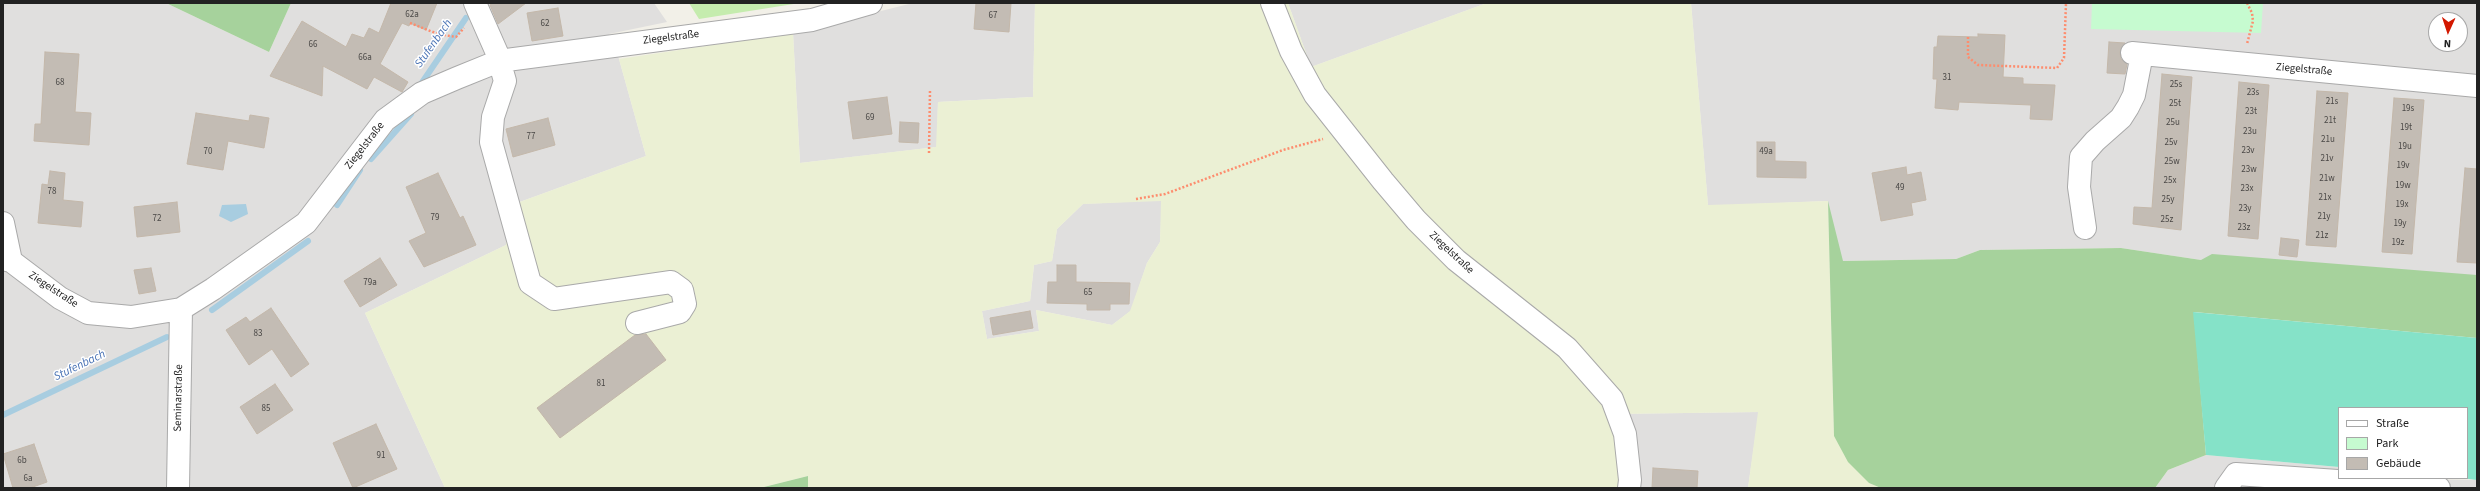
<!DOCTYPE html>
<html>
<head>
<meta charset="utf-8">
<style>
	body { margin:0 }
	#map { position:relative; width:2480px; height:491px; overflow:hidden; background:#f2f0e8; font-family:"Source Sans 3",sans-serif }
	canvas { display:block }
	.frame { position:absolute; inset:0; border:4px solid #222; pointer-events:none }
	.legend { position:absolute; left:2338px; top:407px; width:130px; height:72px; box-sizing:border-box; background:#fff; border:1px solid #a7a7a7; margin:0; padding:5px 7px; list-style:none; font-size:12px; color:#222 }
	.legend li { display:flex; align-items:center; gap:8px; height:20px }
	.legend b { width:20px; border:1px solid #a7a7a7 }
	.north { position:absolute; left:2428px; top:12px; width:40px; height:40px; box-sizing:border-box; background:#fff; border:1px solid #a7a7a7; border-radius:50%; rotate:183deg; font-size:11px; font-weight:700; line-height:16px; text-align:center; color:#222 }
	.north::after { content:''; display:block; margin:auto; width:14px; height:18px; background:#d31800; clip-path:polygon(50% 0,100% 100%,50% 72%,0 100%) }
</style>
</head>
<body>
<div id="map">
<canvas width="2480" height="491"></canvas>
<div class="frame"></div>
<ul class="legend">
<li><b style="height:5px;background:#fff"></b>Straße</li>
<li><b style="height:11px;background:#c6fbd0"></b>Park</li>
<li><b style="height:11px;background:#c3bcb4"></b>Gebäude</li>
</ul>
<div class="north">N</div>
</div>
<script>
const g = document.querySelector('canvas').getContext('2d');
g.lineJoin = 'round';
function paint(path, color) { g.fillStyle = color; g.fill(path, 'evenodd'); }
const poly = rows => new Path2D(rows.map(r => 'M' + r).join(''));
function stroke(path, color, width, dash) { g.strokeStyle = color; g.lineWidth = width; g.lineCap = dash ? 'butt' : 'round'; g.setLineDash(dash || []); g.stroke(path); }
function drawText(font, color, halo, rows, align = 'center') {
  g.font = font + ' "Source Sans 3",sans-serif'; g.lineWidth = 3; g.setLineDash([]); g.textBaseline = 'middle'; g.strokeStyle = halo; g.fillStyle = color; for (const [text, x, y, turn = 0] of rows) {
    g.save(); g.translate(x, y); g.rotate((+turn || 0) * Math.PI / 180); g.textAlign = isNaN(turn) ? turn : align; if (halo) g.strokeText(text, 0, 0); g.fillText(text, 0, 0); g.restore();
  }
}
paint(poly([
	[3,3,166,3,269,52,291,3,654,3,667,22,609,34,619,59,646,156,506,207,506,245,365,313,445,488,3,488],
	[913,3,1035,3,1033,97,938,102,937,147,800,163,793,33],
	[1288,3,1487,3,1311,67],
	[1691,3,2477,3,2477,338,2201,260,2121,248,1980,250,1956,259,1842,261,1827,201,1708,206],
	[2436,20,2460,20,2460,44,2436,44],
	[1162,200,1160,242,1147,263,1131,311,1112,325,1036,310,1039,331,987,339,982,311,1030,301,1034,265,1052,261,1057,229,1083,204],
	[1759,412,1748,488,1620,488,1611,414],
	[2206,455,2339,467,2339,478,2477,480,2477,488,2155,488,2168,470]
]), '#e0dfde');
paint(poly([
	[1035,3,1288,3,1311,67,1487,3,1691,3,1708,205,1828,201,1834,436,1869,483,1881,488,1748,488,1758,412,1612,414,1618,434,1620,488,808,488,808,476,760,488,445,488,365,313,506,245,506,207,646,156,619,59,793,33,800,163,936,147,938,102,1033,97],
	[1161,201,1160,242,1147,263,1130,311,1112,325,1036,310,1039,331,987,339,982,311,1030,301,1034,265,1052,261,1057,229,1083,204]
]), '#ebf0d4');
paint(poly([
	[689,3,800,3,699,19]
]), '#c5ecae');
paint(poly([
	[166,3,291,3,269,52],
	[1828,201,1843,261,1956,259,1980,250,2121,248,2201,260,2212,254,2477,275,2477,338,2194,312,2206,455,2168,470,2155,488,1881,488,1869,483,1848,462,1834,436],
	[808,476,808,488,760,488]
]), '#a6d29c');
paint(poly([
	[2092,3,2263,3,2261,33,2091,29]
]), '#c6fbd0');
paint(poly([
	[2193,312,2477,338,2477,480,2460,478,2467,478,2467,408,2339,408,2339,467,2206,455]
]), '#85e2c8');
paint(poly([
	[246,204,248,214,231,222,219,216,222,205]
]), '#a8cde0');
stroke(poly([
	[421,84,466,18],
	[371,159,411,114],
	[337,205,360,170],
	[212,310,308,241],
	[3,415,167,337]
]), '#a8cde0', 6);
const building = poly([
	[391,3,437,3,426,30,410,23,409,26,402,23,380,64,408,82,402,92,374,77,367,89,323,66,322,96,270,76,302,21,346,47,352,34,364,38,369,28,379,33,391,3],
	[493,3,526,3,498,24,490,5,493,3],
	[976,3,1011,3,1009,32,974,29,976,3],
	[558,8,563,36,532,41,527,13,558,8],
	[1978,34,2005,35,2003,77,2023,78,2023,84,2055,85,2052,120,2030,119,2031,105,1959,102,1958,110,1935,108,1937,79,1933,79,1934,47,1937,47,1938,36,1978,37,1978,34],
	[2109,42,2125,43,2120,52,2121,59,2127,64,2125,74,2107,73,2109,42],
	[45,52,79,54,75,112,91,113,89,145,34,141,35,124,41,124,45,52],
	[2162,74,2192,77,2181,230,2133,224,2134,207,2152,208,2162,74],
	[2239,82,2269,85,2258,239,2228,236,2239,82],
	[2317,91,2348,93,2336,247,2306,245,2317,91],
	[887,97,892,134,853,139,848,102,887,97],
	[2394,98,2424,100,2412,254,2382,252,2394,98],
	[196,113,249,121,250,115,269,118,264,148,228,141,223,170,187,164,196,113],
	[548,118,555,145,513,157,506,129,548,118],
	[900,122,919,123,918,143,899,142,900,122],
	[1757,142,1775,142,1775,161,1806,162,1806,178,1757,177,1757,142],
	[1906,167,1907,175,1921,172,1926,200,1911,203,1913,215,1881,221,1872,173,1906,167],
	[2465,168,2477,169,2477,263,2457,262,2465,168],
	[50,171,65,173,63,200,83,202,81,227,38,223,42,184,48,185,50,171],
	[438,173,460,218,463,216,476,245,424,267,409,241,426,233,406,187,438,173],
	[177,202,180,232,137,237,134,207,177,202],
	[2281,238,2299,240,2297,257,2279,255,2281,238],
	[380,258,397,285,360,307,344,281,380,258],
	[1057,265,1076,265,1076,282,1130,283,1129,304,1110,304,1110,310,1087,310,1087,304,1047,303,1048,282,1057,282,1057,265],
	[151,268,156,291,139,294,134,270,151,268],
	[271,308,309,364,291,377,272,349,249,365,226,330,246,317,250,322,271,308],
	[1030,311,1033,328,993,335,990,318,1030,311],
	[646,334,666,360,560,438,537,408,635,335,646,334],
	[275,384,293,410,257,434,240,407,275,384],
	[376,424,397,469,353,488,333,443,376,424],
	[34,444,47,482,30,488,13,488,3,454,34,444],
	[1653,468,1698,471,1697,488,1652,488,1653,468]
]);
paint(building, '#c3bcb4');
stroke(building, '#c4b8aa', 1);
const minor = poly([
	[475,3,497,53,505,81,493,117,491,142,530,283,554,299,671,282,682,290,685,304,680,312,637,323],
	[1272,3,1291,51,1315,95,1383,181,1416,220,1456,260,1567,348,1612,399,1625,434,1630,480,1629,488],
	[2132,53,2477,86],
	[3,223,11,261],
	[2085,228,2079,187,2081,157,2095,141,2121,118,2128,107,2134,95,2142,54],
	[3,259,11,261,60,298,88,313,131,317,181,309,213,289,306,223,385,120,422,93,457,78,499,61,812,20,871,3],
	[178,488,181,309],
	[2226,488,2236,474,2439,488]
]);
stroke(minor, '#a9a9a9', 24);
stroke(poly([
	[2247,3,2252,13,2253,21,2247,44],
	[410,23,438,34,456,37,464,28],
	[1968,37,1968,57,1978,65,2057,68,2064,58,2066,3],
	[929,153,930,90],
	[1136,199,1165,194,1283,150,1323,139]
]), '#fd8d6e', 2.5, [2, 2]);
stroke(minor, '#fff', 22);
drawText('9px', '#4a4846', null, [
	["62a",412,15],
	["67",993,16],
	["62",545,24],
	["66",313,45],
	["66a",365,58],
	["31",1947,78],
	["68",60,83],
	["25s",2176,85],
	["23s",2253,93],
	["21s",2332,102],
	["25t",2175,104],
	["19s",2408,109],
	["23t",2251,112],
	["69",870,118],
	["21t",2330,121],
	["25u",2173,123],
	["19t",2406,128],
	["23u",2250,132],
	["77",531,137],
	["21u",2328,140],
	["25v",2171,143],
	["19u",2405,147],
	["23v",2248,151],
	["70",208,152],
	["49a",1766,152],
	["21v",2327,159],
	["25w",2172,162],
	["19v",2403,166],
	["23w",2249,170],
	["21w",2327,179],
	["25x",2170,181],
	["19w",2403,186],
	["49",1900,188],
	["23x",2247,189],
	["78",52,192],
	["21x",2325,198],
	["25y",2168,200],
	["19x",2402,205],
	["23y",2245,209],
	["21y",2324,217],
	["79",435,218],
	["72",157,219],
	["25z",2167,220],
	["19y",2400,224],
	["23z",2244,228],
	["21z",2322,236],
	["19z",2398,243],
	["79a",370,283],
	["65",1088,293],
	["83",258,334],
	["81",601,384],
	["85",266,409],
	["91",381,456],
	["6b",22,461],
	["6a",28,479]
]);
drawText('11px', '#222', '#fff', [
	["Ziegelstraße",671,38,-7],
	["Ziegelstraße",2304,70,5],
	["Ziegelstraße",365,146,-52],
	["Ziegelstraße",1451,253,43],
	["Ziegelstraße",53,290,33],
	["Seminarstraße",179,398,-89]
]);
drawText('italic 12px', '#4a73b5', '#fff', [
	["Stufenbach",434,44,-55],
	["Stufenbach",80,366,-26]
]);
</script>
</body>
</html>
